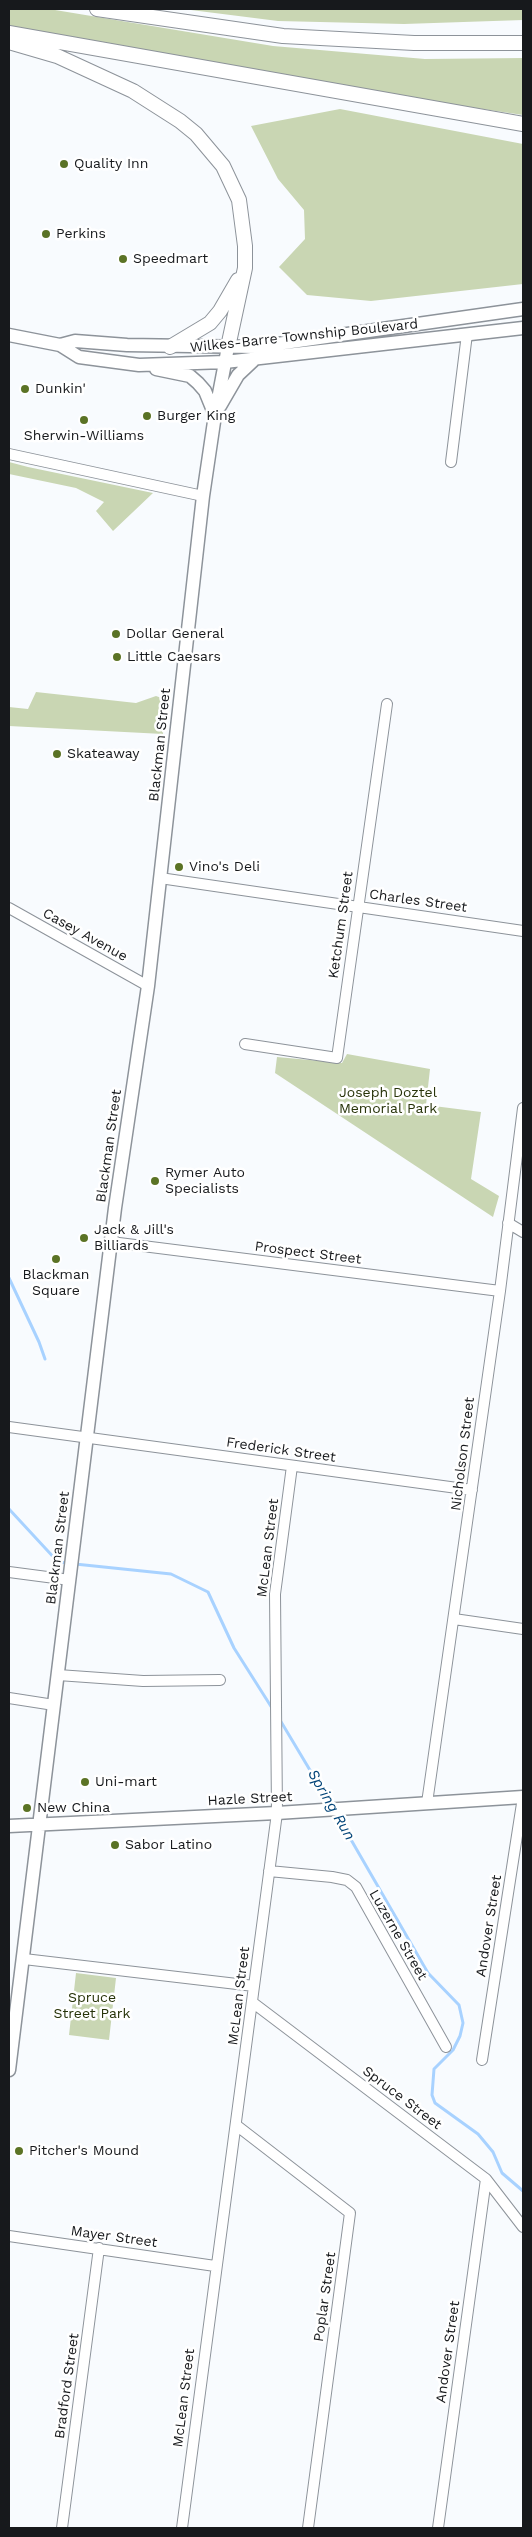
<!DOCTYPE html>
<html>
<head>
<meta charset="utf-8">
<style>
	body { margin:0 }
	#map { position:relative; width:532px; height:2537px; overflow:hidden; background:#f8fbfe; font-family:"Work Sans",sans-serif }
	canvas { display:block }
	.frame { position:absolute; inset:0; border:10px solid #17191c; pointer-events:none }
</style>
</head>
<body>
<div id="map">
<canvas width="532" height="2537"></canvas>
<div class="frame"></div>
</div>
<script>
const g = document.querySelector('canvas').getContext('2d');
g.lineJoin = 'round';
function paint(path, color) { g.fillStyle = color; g.fill(path, 'evenodd'); }
const poly = rows => new Path2D(rows.map(r => 'M' + r).join(''));
function stroke(path, color, width, dash) { g.strokeStyle = color; g.lineWidth = width; g.lineCap = dash ? 'butt' : 'round'; g.setLineDash(dash || []); g.stroke(path); }
function drawText(font, color, halo, rows, align = 'center') {
  g.font = font + ' "Work Sans",sans-serif'; g.lineWidth = 5; g.setLineDash([]); g.textBaseline = 'middle'; g.strokeStyle = halo; g.fillStyle = color; for (const [text, x, y, turn = 0] of rows) {
    g.save(); g.translate(x, y); g.rotate((+turn || 0) * Math.PI / 180); g.textAlign = isNaN(turn) ? turn : align; if (halo) g.strokeText(text, 0, 0); g.fillText(text, 0, 0); g.restore();
  }
}
paint(poly([
	[9,9,49,9,273,46,425,59,523,58,523,115,348,89,9,28],
	[183,9,523,9,523,20,404,24,278,21],
	[340,109,523,144,523,284,371,301,307,295,279,267,305,239,304,210,278,179,251,126],
	[9,462,28,467,153,493,113,531,96,511,104,502,76,488,9,474],
	[36,692,136,703,156,696,167,700,163,734,9,726,9,707,28,709],
	[347,1054,430,1069,426,1105,481,1112,471,1179,499,1196,493,1217,275,1073,277,1057,342,1063],
	[76,1973,116,1978,109,2040,69,2035]
]), '#c9d6b3');
stroke(poly([
	[9,1278,39,1342,45,1359],
	[9,1509,58,1562,69,1563],
	[75,1564,171,1574,208,1592,234,1648,272,1708],
	[280,1720,332,1807],
	[335,1812,428,1973,459,2005,463,2023,460,2036,453,2050,434,2069,432,2095,435,2103,478,2134,493,2152,502,2173,523,2191]
]), '#a8d2ff', 3);
const minor = poly([
	[9,454,203,496],
	[451,462,467,334],
	[160,878,523,931],
	[9,908,148,986],
	[245,1044,337,1058,387,704],
	[508,1223,523,1232],
	[111,1242,500,1291],
	[9,1427,472,1490],
	[9,1572,70,1580],
	[454,1619,523,1629],
	[58,1675,143,1681,220,1680],
	[9,1698,54,1705],
	[427,1803,500,1291,523,1108],
	[269,1871,332,1877,347,1880,356,1887,446,2047],
	[24,1959,254,1986],
	[252,2002,486,2179,523,2227],
	[482,2060,523,1797],
	[236,2125,350,2213,308,2528],
	[9,2236,215,2266],
	[62,2528,99,2248],
	[182,2528,277,1813,275,1594,292,1466],
	[438,2528,486,2179]
]);
const major = poly([
	[9,335,60,345,79,357,139,365,225,362,523,328],
	[60,345,75,341,127,345,256,347,523,309],
	[156,369,190,376,198,383,205,391,214,413],
	[220,406,238,375,255,359],
	[9,1826,277,1813,523,1797],
	[9,2070,115,1208,148,986,203,496,215,415,228,347]
]);
const highway = poly([
	[97,9,283,36,414,43,523,43],
	[9,33,523,124],
	[9,42,57,56,133,91,180,121,196,134,223,166,239,200,245,246,245,268,228,347],
	[170,347,210,323,220,311,238,280]
]);
stroke(minor, '#8d939a', 12);
stroke(major, '#8d939a', 15);
stroke(highway, '#8d939a', 16);
stroke(minor, '#fff', 10);
stroke(major, '#fff', 12);
stroke(highway, '#fff', 14);
for (const [x, y, r, color] of [
	[64,164,5,"#5b7325"],
	[46,234,5,"#5b7325"],
	[123,259,5,"#5b7325"],
	[25,389,5,"#5b7325"],
	[147,416,5,"#5b7325"],
	[84,420,5,"#5b7325"],
	[116,634,5,"#5b7325"],
	[117,657,5,"#5b7325"],
	[57,754,5,"#5b7325"],
	[179,867,5,"#5b7325"],
	[155,1181,5,"#5b7325"],
	[84,1238,5,"#5b7325"],
	[56,1259,5,"#5b7325"],
	[85,1782,5,"#5b7325"],
	[27,1808,5,"#5b7325"],
	[115,1845,5,"#5b7325"],
	[19,2151,5,"#5b7325"]
]) { const dot = new Path2D(); dot.arc(x, y, r, 0, 2 * Math.PI); g.fillStyle = color; g.fill(dot); stroke(dot, '#fff', 2); }
drawText('14px', '#17191c', '#fff', [
	["Quality Inn",74,164],
	["Perkins",56,234],
	["Speedmart",133,259],
	["Dunkin'",35,389],
	["Burger King",157,416],
	["Sherwin-Williams",84,436,"center"],
	["Dollar General",126,634],
	["Little Caesars",127,657],
	["Skateaway",67,754],
	["Vino's Deli",189,867],
	["Rymer Auto",165,1173],
	["Specialists",165,1189],
	["Jack & Jill's",94,1230],
	["Billiards",94,1246],
	["Blackman",56,1275,"center"],
	["Square",56,1291,"center"],
	["Uni-mart",95,1782],
	["New China",37,1808],
	["Sabor Latino",125,1845],
	["Pitcher's Mound",29,2151]
], 'left');
drawText('14px', '#17191c', '#fff', [
	["Wilkes-Barre Township Boulevard",304,336,-6],
	["Blackman Street",160,745,-84],
	["Charles Street",418,901,8],
	["Ketchum Street",341,925,-82],
	["Casey Avenue",85,935,29],
	["Blackman Street",109,1146,-82],
	["Prospect Street",308,1253,7],
	["Frederick Street",281,1450,8],
	["Nicholson Street",463,1454,-83],
	["Blackman Street",58,1548,-83],
	["McLean Street",268,1548,-83],
	["Hazle Street",250,1799,-3],
	["Andover Street",489,1926,-81],
	["Luzerne Street",398,1935,60],
	["McLean Street",239,1996,-83],
	["Spruce Street",402,2098,37],
	["Mayer Street",114,2237,8],
	["Poplar Street",325,2297,-82],
	["Andover Street",448,2352,-82],
	["Bradford Street",67,2386,-82],
	["McLean Street",184,2398,-83]
]);
drawText('14px', '#273309', '#fff', [
	["Joseph Doztel",388,1093],
	["Memorial Park",388,1109],
	["Spruce",92,1998],
	["Street Park",92,2014]
]);
drawText('italic 15px', '#024478', '#fff', [
	["Spring Run",331,1805,60]
]);
</script>
</body>
</html>
